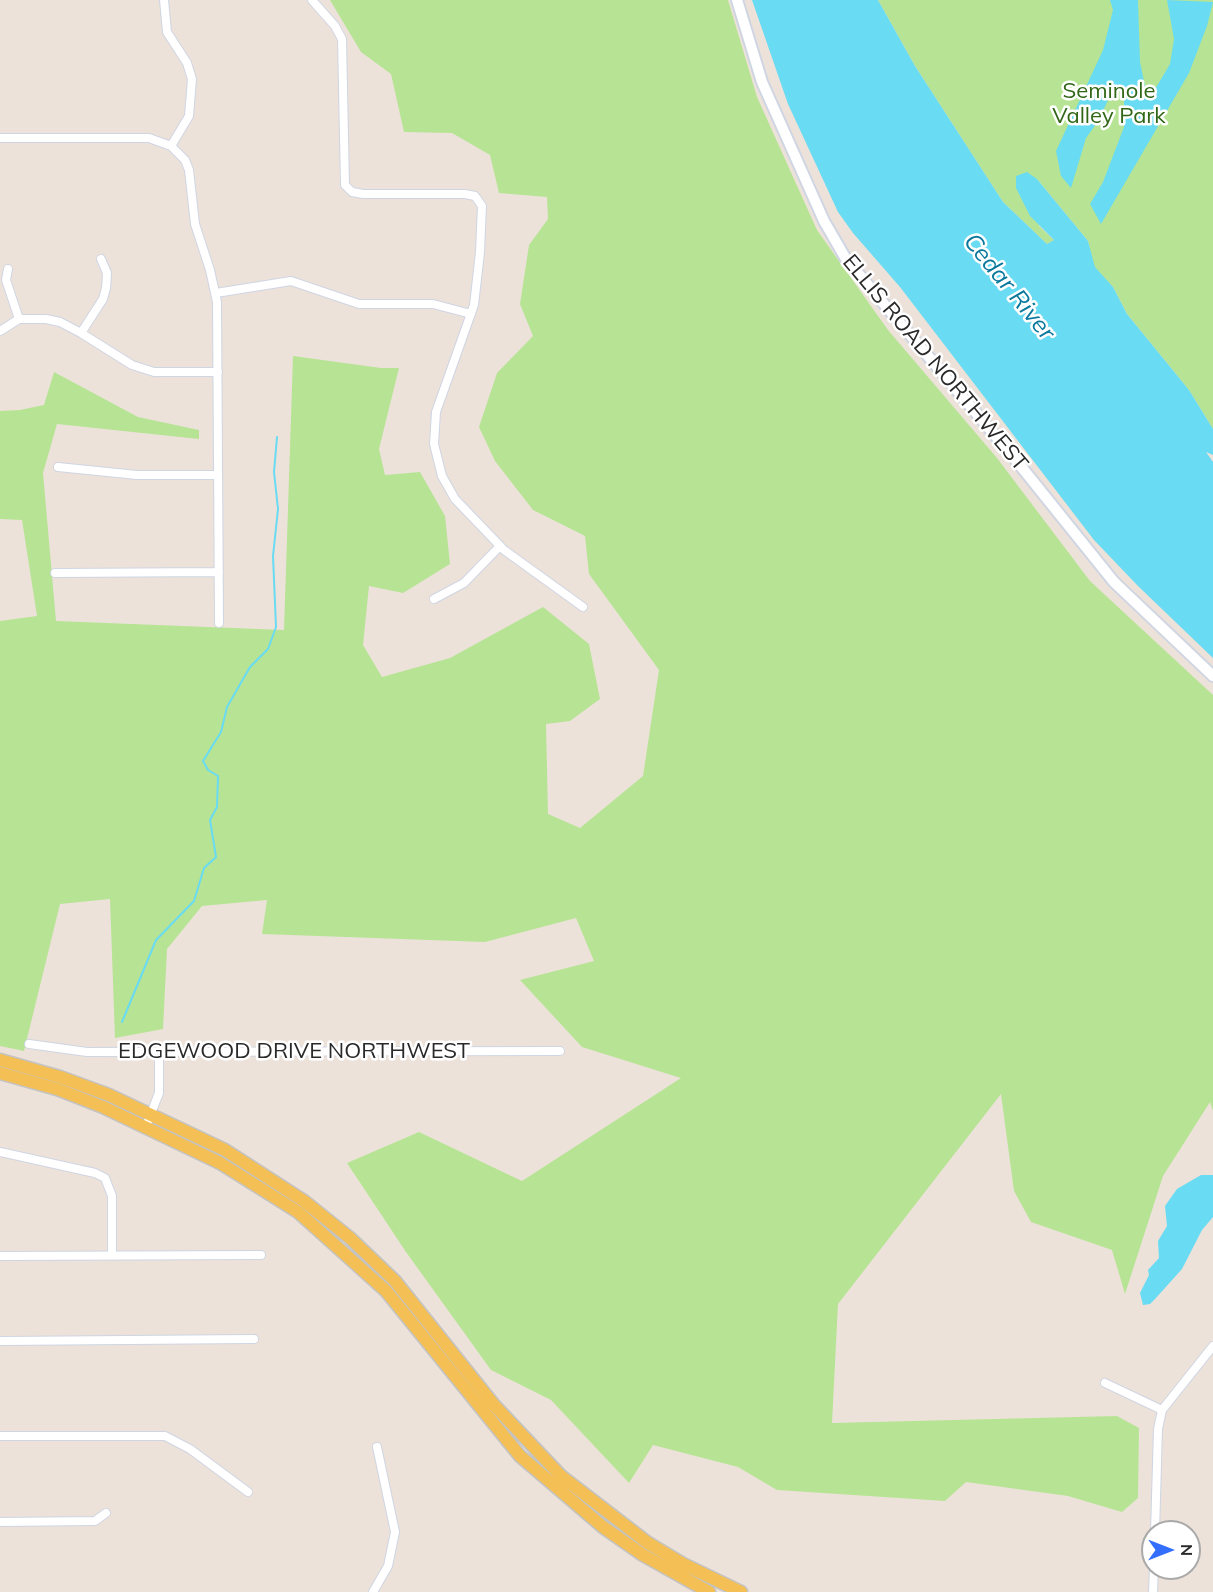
<!DOCTYPE html>
<html>
<head>
<meta charset="utf-8">
<style>
	body { margin:0 }
	#map { position:relative; width:1213px; height:1592px; overflow:hidden; background:#ece2da; font-family:Mulish,sans-serif }
	canvas { display:block }
	.north { position:absolute; left:1141px; top:1520px; width:60px; height:60px; box-sizing:border-box; background:#fff; border:2px solid #a9a9a9; border-radius:50%; rotate:90deg; font-size:16px; font-weight:700; line-height:24px; text-align:center; color:#292929 }
	.north::after { content:''; display:block; margin:auto; width:21px; height:27px; background:#336eff; clip-path:polygon(50% 0,100% 100%,50% 72%,0 100%) }
</style>
</head>
<body>
<div id="map">
<canvas width="1213" height="1592"></canvas>
<div class="north">N</div>
</div>
<script>
const g = document.querySelector('canvas').getContext('2d');
g.lineJoin = 'round';
function paint(path, color) { g.fillStyle = color; g.fill(path, 'evenodd'); }
const poly = rows => new Path2D(rows.map(r => 'M' + r).join(''));
function stroke(path, color, width, dash) { g.strokeStyle = color; g.lineWidth = width; g.lineCap = dash ? 'butt' : 'round'; g.setLineDash(dash || []); g.stroke(path); }
function drawText(font, color, halo, rows, align = 'center') {
  g.font = font + ' Mulish,sans-serif'; g.lineWidth = 5; g.setLineDash([]); g.textBaseline = 'middle'; g.strokeStyle = halo; g.fillStyle = color; for (const [text, x, y, turn = 0] of rows) {
    g.save(); g.translate(x, y); g.rotate((+turn || 0) * Math.PI / 180); g.textAlign = isNaN(turn) ? turn : align; if (halo) g.strokeText(text, 0, 0); g.fillText(text, 0, 0); g.restore();
  }
}
paint(poly([
	[330,0,728,0,757,97,817,230,888,330,997,458,1090,581,1213,695,1213,1111,1210,1102,1163,1176,1125,1294,1112,1250,1031,1222,1014,1191,1001,1094,838,1304,832,1423,1117,1416,1139,1428,1138,1498,1122,1512,1068,1496,966,1482,945,1501,777,1490,738,1467,653,1445,629,1483,551,1400,491,1370,406,1252,347,1163,419,1132,522,1181,681,1078,582,1047,520,980,594,961,576,918,485,942,262,934,267,900,202,906,167,949,163,1029,115,1038,110,899,60,904,24,1051,0,1046,0,621,37,616,22,520,0,519,0,411,20,410,44,405,54,372,138,417,199,430,199,439,57,424,43,473,56,621,284,630,293,356,381,368,399,368,379,449,385,475,420,472,445,516,450,564,403,593,369,586,363,645,382,677,450,658,543,607,589,644,600,699,570,721,546,724,548,814,580,828,643,776,659,670,589,574,585,536,533,510,495,461,479,427,497,373,533,336,520,304,529,245,548,219,547,197,499,193,490,155,452,133,404,132,391,74,361,52],
	[878,0,1213,0,1213,429,1189,390,1127,314,1113,287,1094,267,1088,241,1037,179,1039,226,1054,240,1047,244,1003,202,915,66]
]), '#b7e494');
paint(poly([
	[752,0,878,0,915,66,1003,202,1047,244,1054,240,1030,216,1016,188,1016,176,1027,172,1037,179,1088,241,1095,267,1113,287,1127,314,1189,390,1213,429,1213,455,1206,452,1213,462,1213,658,1138,586,1094,540,900,287,853,233,838,212,788,104],
	[1110,0,1138,0,1140,62,1148,101,1170,64,1174,39,1167,0,1213,2,1207,26,1189,73,1101,224,1090,204,1103,182,1124,127,1124,86,1113,89,1099,120,1086,138,1071,188,1061,176,1056,151,1103,50,1113,10],
	[1201,1175,1213,1175,1213,1217,1202,1230,1182,1269,1155,1299,1150,1304,1143,1305,1140,1293,1149,1275,1148,1270,1159,1258,1158,1241,1167,1226,1165,1206,1177,1189]
]), '#69dbf2');
stroke(poly([
	[122,1022,156,940,194,901,204,868,216,857,210,820,217,807,218,776,208,770,203,761,221,732,227,707,250,667,268,649,276,627,273,556,278,509,274,472,277,437]
]), '#69dbf2', 2);
const street = poly([
	[164,0,167,32,187,63,192,79,189,116,171,146],
	[312,0,335,26,342,39,345,185,352,192,363,194,465,194,475,196,482,206,480,252,474,305,436,412,434,444,442,476,455,499,504,550,583,607],
	[0,138,149,138,171,146,185,160,189,170,195,224,210,270,217,302,219,623],
	[8,269,6,280,19,319],
	[216,293,291,281,359,304,433,304,471,314],
	[0,331,19,319,46,319,60,322,81,333,132,365,154,372,218,372],
	[81,333,103,299,106,288,107,273,101,259],
	[58,467,137,475,218,475],
	[55,573,219,572],
	[434,599,464,583,500,546],
	[29,1044,87,1052,560,1051],
	[146,1126,159,1093,159,1052],
	[0,1152,95,1173,105,1178,112,1196,112,1256],
	[0,1256,261,1255],
	[0,1341,254,1339],
	[1105,1383,1162,1410],
	[0,1436,165,1436,190,1449,248,1492],
	[0,1522,95,1521,106,1513],
	[1155,1532,1158,1429,1162,1410,1213,1346],
	[373,1592,388,1566,395,1532,377,1447],
	[1153,1592,1154,1568]
]);
const secondary = poly([
	[737,0,762,82,824,221,846,259,1015,459,1114,582,1213,676]
]);
const primary = poly([
	[0,1060,60,1077,109,1095,225,1150,304,1201,350,1238,395,1281,494,1405,561,1476,648,1543,683,1564,741,1592],
	[0,1073,57,1089,103,1107,220,1163,298,1212,386,1291,520,1456,603,1527,643,1555,709,1592]
]);
stroke(street, '#cfd5e2', 10);
stroke(secondary, '#cfd5e2', 14);
stroke(primary, '#c3c3c3', 15);
stroke(street, '#fff', 8);
stroke(secondary, '#fff', 10);
stroke(primary, '#f4c056', 12);
drawText('22px', '#306717', '#fff', [
	["Seminole",1109,91],
	["Valley Park",1109,116]
]);
drawText('22px', '#292929', '#fff', [
	["ELLIS ROAD NORTHWEST",935,363,50],
	["EDGEWOOD DRIVE NORTHWEST",294,1051]
]);
drawText('italic 24px', '#09789c', '#fff', [
	["Cedar River",1009,287,51]
]);
</script>
</body>
</html>
